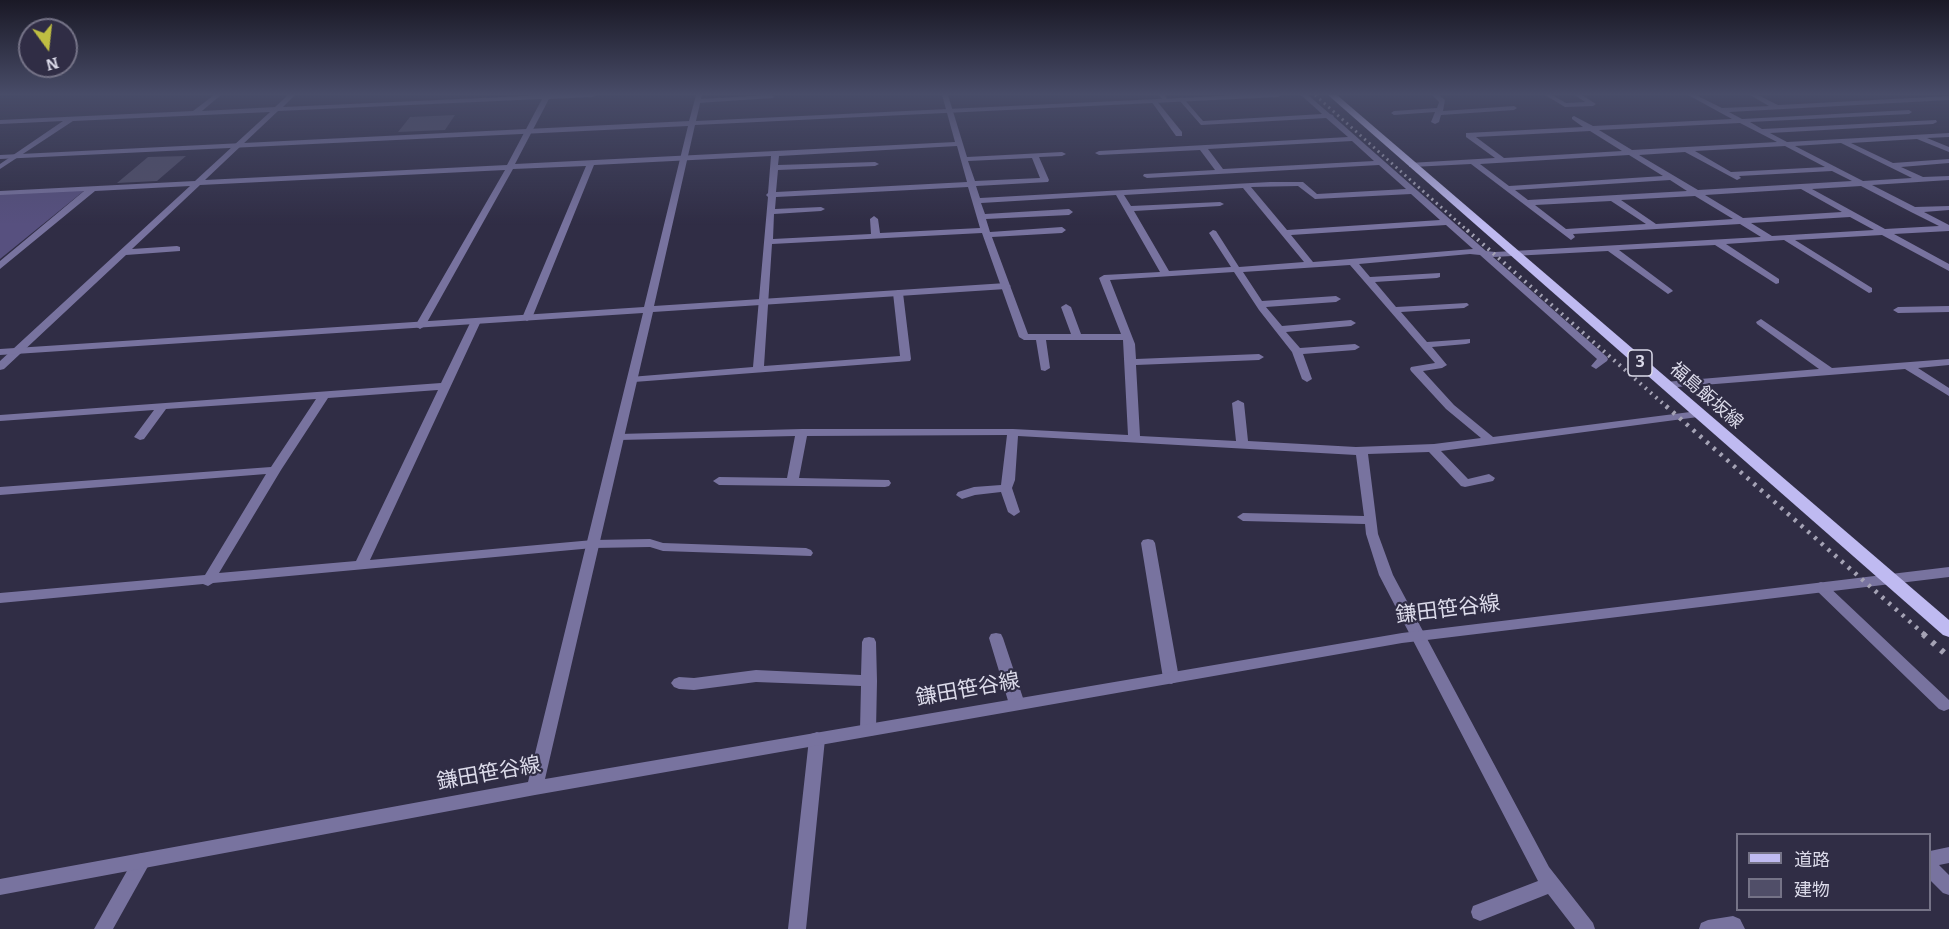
<!DOCTYPE html>
<html>
<head>
<meta charset="utf-8">
<style>
	body { margin:0 }
	#map { position:relative; width:1949px; height:929px; overflow:hidden; background:#302d45; font-family:Bitter,"Noto Sans JP",serif }
	canvas { display:block }
	.legend { position:absolute; left:1736px; top:833px; width:195px; height:78px; box-sizing:border-box; background:#302d45; border:2px solid #757387; margin:0; padding:8px 10px; list-style:none; font-size:18px; color:#dcdbea }
	.legend li { display:flex; align-items:center; gap:12px; height:30px }
	.legend b { width:30px; border:2px solid #757387 }
	.north { position:absolute; left:18px; top:18px; width:60px; height:60px; box-sizing:border-box; background:#302d45; border:2px solid #757387; border-radius:50%; rotate:165deg; font-size:16px; font-weight:700; line-height:24px; text-align:center; color:#dcdbea }
	.north::after { content:''; display:block; margin:auto; width:21px; height:27px; background:#bfbe42; clip-path:polygon(50% 0,100% 100%,50% 72%,0 100%) }
</style>
</head>
<body>
<div id="map">
<canvas width="1949" height="929"></canvas>
<ul class="legend">
<li><b style="height:8px;background:#bfbaf1"></b>道路</li>
<li><b style="height:16px;background:#504e68"></b>建物</li>
</ul>
<div class="north">N</div>
</div>
<script>
const g = document.querySelector('canvas').getContext('2d');
g.lineJoin = 'round';
function paint(path, color) { g.fillStyle = color; g.fill(path, 'evenodd'); }
const poly = rows => new Path2D(rows.map(r => 'M' + r).join(''));
function stroke(path, color, width, dash) { g.strokeStyle = color; g.lineWidth = width; g.lineCap = dash ? 'butt' : 'round'; g.setLineDash(dash || []); g.stroke(path); }
function drawText(font, color, halo, rows, align = 'center') {
  g.font = font + ' Bitter,"Noto Sans JP",serif'; g.lineWidth = 4.5; g.setLineDash([]); g.textBaseline = 'middle'; g.strokeStyle = halo; g.fillStyle = color; for (const [text, x, y, turn = 0] of rows) {
    g.save(); g.translate(x, y); g.rotate((+turn || 0) * Math.PI / 180); g.textAlign = isNaN(turn) ? turn : align; if (halo) g.strokeText(text, 0, 0); g.fillText(text, 0, 0); g.restore();
  }
}
paint(poly([
	[85,190,0,259,0,194]
]), '#57507f');
paint(poly([
	[455,115,445,130,398,132,410,117],
	[186,156,157,181,117,183,148,157]
]), '#504e68');
paint(poly([
	[214,95,221,95,202,111,275,107,288,95,295,95,283,107,547,95,596,95,593,97,549,99,515,164,955,142,942,95,948,95,967,157,1062,152,1066,154,1062,156,1039,157,1049,180,1048,182,976,186,980,198,1270,182,1303,182,1317,194,1406,189,1379,165,1147,178,1143,176,1144,174,1215,170,1200,150,1099,155,1095,153,1099,151,1348,137,1326,118,1201,125,1179,100,1184,99,1203,121,1322,114,1301,95,1308,95,1330,114,1333,115,1334,117,1486,251,1495,252,1761,237,1740,224,1573,234,1575,237,1571,240,1471,164,1412,167,1409,167,1409,163,1495,158,1466,137,1466,133,1583,127,1572,119,1572,117,1574,116,1593,126,1732,119,1688,95,1696,95,1722,108,1769,106,1750,95,1758,95,1778,105,1949,96,1949,100,1729,112,1742,119,1909,110,1912,112,1909,114,1750,122,1762,129,1936,120,1937,122,1933,124,1770,133,1787,142,1949,133,1949,137,1927,138,1949,147,1949,152,1917,139,1851,143,1893,163,1949,159,1949,163,1901,167,1923,177,1949,176,1949,180,1872,185,1915,207,1949,206,1949,210,1924,212,1949,225,1949,231,1894,234,1949,264,1949,271,1882,235,1795,240,1872,288,1872,292,1869,293,1784,240,1726,244,1779,279,1779,283,1776,284,1715,245,1619,250,1671,289,1673,291,1668,294,1608,251,1493,257,1607,357,1608,359,1607,361,1596,369,1591,366,1597,359,1480,255,1470,254,1359,264,1370,277,1440,273,1440,277,1437,278,1375,282,1396,307,1467,303,1469,305,1464,308,1401,312,1427,342,1470,339,1470,343,1466,344,1432,347,1447,365,1442,368,1423,371,1454,405,1493,437,1698,411,1704,414,1698,417,1441,451,1468,479,1489,474,1495,478,1493,481,1465,487,1461,486,1429,452,1368,454,1378,534,1393,575,1549,867,1593,923,1595,929,1575,929,1548,894,1480,921,1473,918,1471,912,1473,906,1538,881,1379,575,1366,534,1365,524,1243,521,1237,517,1243,513,1364,516,1356,455,1018,436,1015,480,1012,488,1020,512,1014,516,1008,512,1001,492,975,495,962,499,956,495,958,492,974,487,1001,485,1007,435,807,436,799,478,889,480,891,483,889,486,885,487,719,485,713,481,719,477,787,478,795,436,619,440,613,437,619,434,802,429,1013,429,1128,435,1123,340,1046,340,1050,368,1045,371,1041,370,1036,340,1024,340,1019,337,982,233,772,244,764,366,900,356,893,293,898,290,903,293,911,359,910,361,634,382,630,381,629,379,630,377,753,367,768,197,766,195,768,193,771,156,594,165,532,318,527,321,522,318,586,166,513,169,425,326,420,329,415,326,505,170,200,185,132,249,177,246,180,247,180,251,126,255,4,369,0,370,0,361,190,186,95,191,0,269,0,261,84,191,0,195,0,191,195,181,270,112,73,121,0,169,0,164,63,121,0,124,0,120,193,111,214,95],
	[542,99,507,165,205,180,278,111,542,99],
	[1740,123,1777,142,1632,150,1599,130,1740,123],
	[1590,131,1622,151,1504,158,1476,137,1590,131],
	[1352,141,1374,161,1223,169,1208,149,1352,141],
	[1841,143,1912,178,1863,181,1795,146,1841,143],
	[957,146,967,182,776,192,778,170,875,166,879,164,875,162,778,165,779,156,957,146],
	[1785,146,1825,167,1731,172,1695,151,1785,146],
	[1685,152,1737,180,1741,178,1739,176,1832,171,1852,181,1698,190,1639,155,1685,152],
	[1629,155,1663,176,1509,186,1480,164,1629,155],
	[1032,158,1040,178,975,181,968,161,1032,158],
	[1670,180,1687,191,1528,200,1515,190,1670,180],
	[1298,186,1315,199,1411,194,1440,220,1287,230,1251,187,1298,186],
	[1861,186,1911,212,1939,226,1885,229,1812,189,1861,186],
	[968,187,980,228,880,233,878,219,874,216,870,219,871,234,773,239,774,214,821,211,825,209,821,207,775,209,776,197,968,187],
	[1243,188,1304,262,1239,267,1216,231,1213,230,1209,233,1231,267,1169,271,1134,211,1220,206,1224,204,1220,202,1131,206,1124,195,1243,188],
	[1801,189,1842,212,1743,218,1705,195,1801,189],
	[1116,195,1160,272,1104,275,1099,278,1121,334,1081,334,1071,307,1066,304,1061,307,1071,334,1028,334,992,237,1062,233,1066,230,1062,227,990,232,986,219,1069,215,1073,212,1069,209,985,214,981,203,1116,195],
	[1695,196,1733,219,1656,224,1621,200,1695,196],
	[1611,201,1646,224,1566,229,1535,205,1611,201],
	[1850,217,1874,230,1772,236,1751,223,1850,217],
	[1446,225,1473,249,1313,262,1291,235,1446,225],
	[1350,265,1435,363,1411,367,1410,369,1411,371,1446,409,1481,438,1434,444,1356,447,1248,441,1244,403,1238,400,1232,403,1236,441,1140,436,1136,365,1259,360,1264,357,1259,354,1136,359,1135,344,1110,280,1234,272,1259,310,1292,352,1302,379,1307,382,1312,379,1303,354,1355,350,1360,347,1355,344,1300,348,1286,332,1351,326,1356,323,1351,320,1282,326,1266,307,1336,302,1341,299,1336,296,1262,301,1243,272,1350,265],
	[771,95,774,97,773,98,698,103,695,101,698,99,771,95],
	[1159,95,1165,95,1168,102,1164,102,1159,95],
	[1432,95,1439,95,1445,100,1443,111,1514,106,1517,108,1514,110,1441,115,1439,122,1435,124,1431,122,1435,112,1394,115,1391,113,1394,111,1437,108,1439,102,1432,95],
	[1545,95,1552,95,1566,103,1585,102,1575,95,1582,95,1596,104,1593,106,1565,107,1545,95],
	[1152,100,1156,100,1182,132,1182,136,1176,136,1151,101,1152,100],
	[1949,306,1949,312,1898,313,1893,310,1898,307,1949,306],
	[476,318,481,321,370,560,593,540,650,539,663,543,806,548,811,550,813,553,811,556,663,551,650,547,593,548,213,583,208,586,203,584,0,603,0,593,205,575,266,474,0,495,0,487,271,467,316,399,166,409,144,439,140,440,134,437,154,410,0,421,0,415,441,383,471,321,476,318],
	[438,390,356,561,219,573,281,470,328,398,438,390],
	[1761,319,1832,368,1949,359,1949,365,1918,368,1949,388,1949,396,1905,369,1665,388,1660,385,1665,382,1819,369,1757,324,1756,322,1761,319],
	[1148,539,1153,540,1155,543,1179,678,1176,682,1171,684,1166,682,1163,678,1141,543,1143,540,1148,539],
	[1821,582,1826,584,1949,700,1949,709,1944,711,1939,709,1816,590,1814,587,1816,584,1821,582],
	[996,633,1001,634,1003,638,1025,704,1022,708,1017,710,1012,708,1009,704,989,638,991,634,996,633],
	[869,637,874,638,876,642,877,681,876,730,874,735,868,736,862,735,860,730,861,686,756,682,694,690,679,689,674,687,671,683,674,679,679,677,694,678,756,670,861,675,862,642,864,638,869,637],
	[817,732,823,734,825,739,806,929,788,929,809,739,811,734,817,732],
	[1949,847,1949,863,1939,865,1949,875,1949,895,1943,893,1930,880,1930,851,1949,847],
	[142,853,148,855,151,861,113,929,94,929,136,855,142,853],
	[1733,916,1740,919,1745,929,1699,929,1701,923,1708,920,1733,916]
]), '#78739f');
paint(poly([
	[696,95,702,95,696,121,1241,95,1281,95,1278,97,695,125,654,306,1006,283,1011,286,1006,289,653,312,545,779,1402,633,1949,567,1949,577,1402,643,535,795,0,895,0,879,528,782,643,313,0,355,0,349,644,307,688,126,0,159,0,155,689,121,696,95]
]), '#78739f');
paint(poly([
	[1328,95,1337,95,1949,620,1949,637,1943,635,1328,95]
]), '#bfbaf1');
stroke(poly([
	[1315,95,1469,232]
]), '#a5a3b5', 3, [2, 4]);
stroke(poly([
	[1467,230,1668,408]
]), '#a5a3b5', 4, [2, 5]);
stroke(poly([
	[1666,406,1925,635]
]), '#a5a3b5', 4.5, [3, 6]);
stroke(poly([
	[1923,634,1949,657]
]), '#a5a3b5', 6, [4, 8]);
const sky = g.createLinearGradient(0, 0, 0, 225);
sky.addColorStop(0, '#1a1926');
sky.addColorStop(0.42, '#484c68');
sky.addColorStop(1, '#484c6800');
g.fillStyle = sky;
g.fillRect(0, 0, 1949, 225);
for (const [x, y, w] of [
	[1640,363,24]
]) { const box = new Path2D(); box.roundRect(x - w / 2, y - 13, w, 26, 4.5); g.fillStyle = '#302d45'; g.fill(box); stroke(box, '#dcdbea', 1.5); }
drawText('bold 16px', '#dcdbea', null, [
	["3",1640,363]
]);
drawText('18px', '#dcdbea', '#302d45', [
	["福島飯坂線",1706,396,41]
]);
drawText('21px', '#dcdbea', '#302d45', [
	["鎌田笹谷線",1448,610,-7],
	["鎌田笹谷線",968,690,-10],
	["鎌田笹谷線",489,774,-10]
]);
</script>
</body>
</html>
